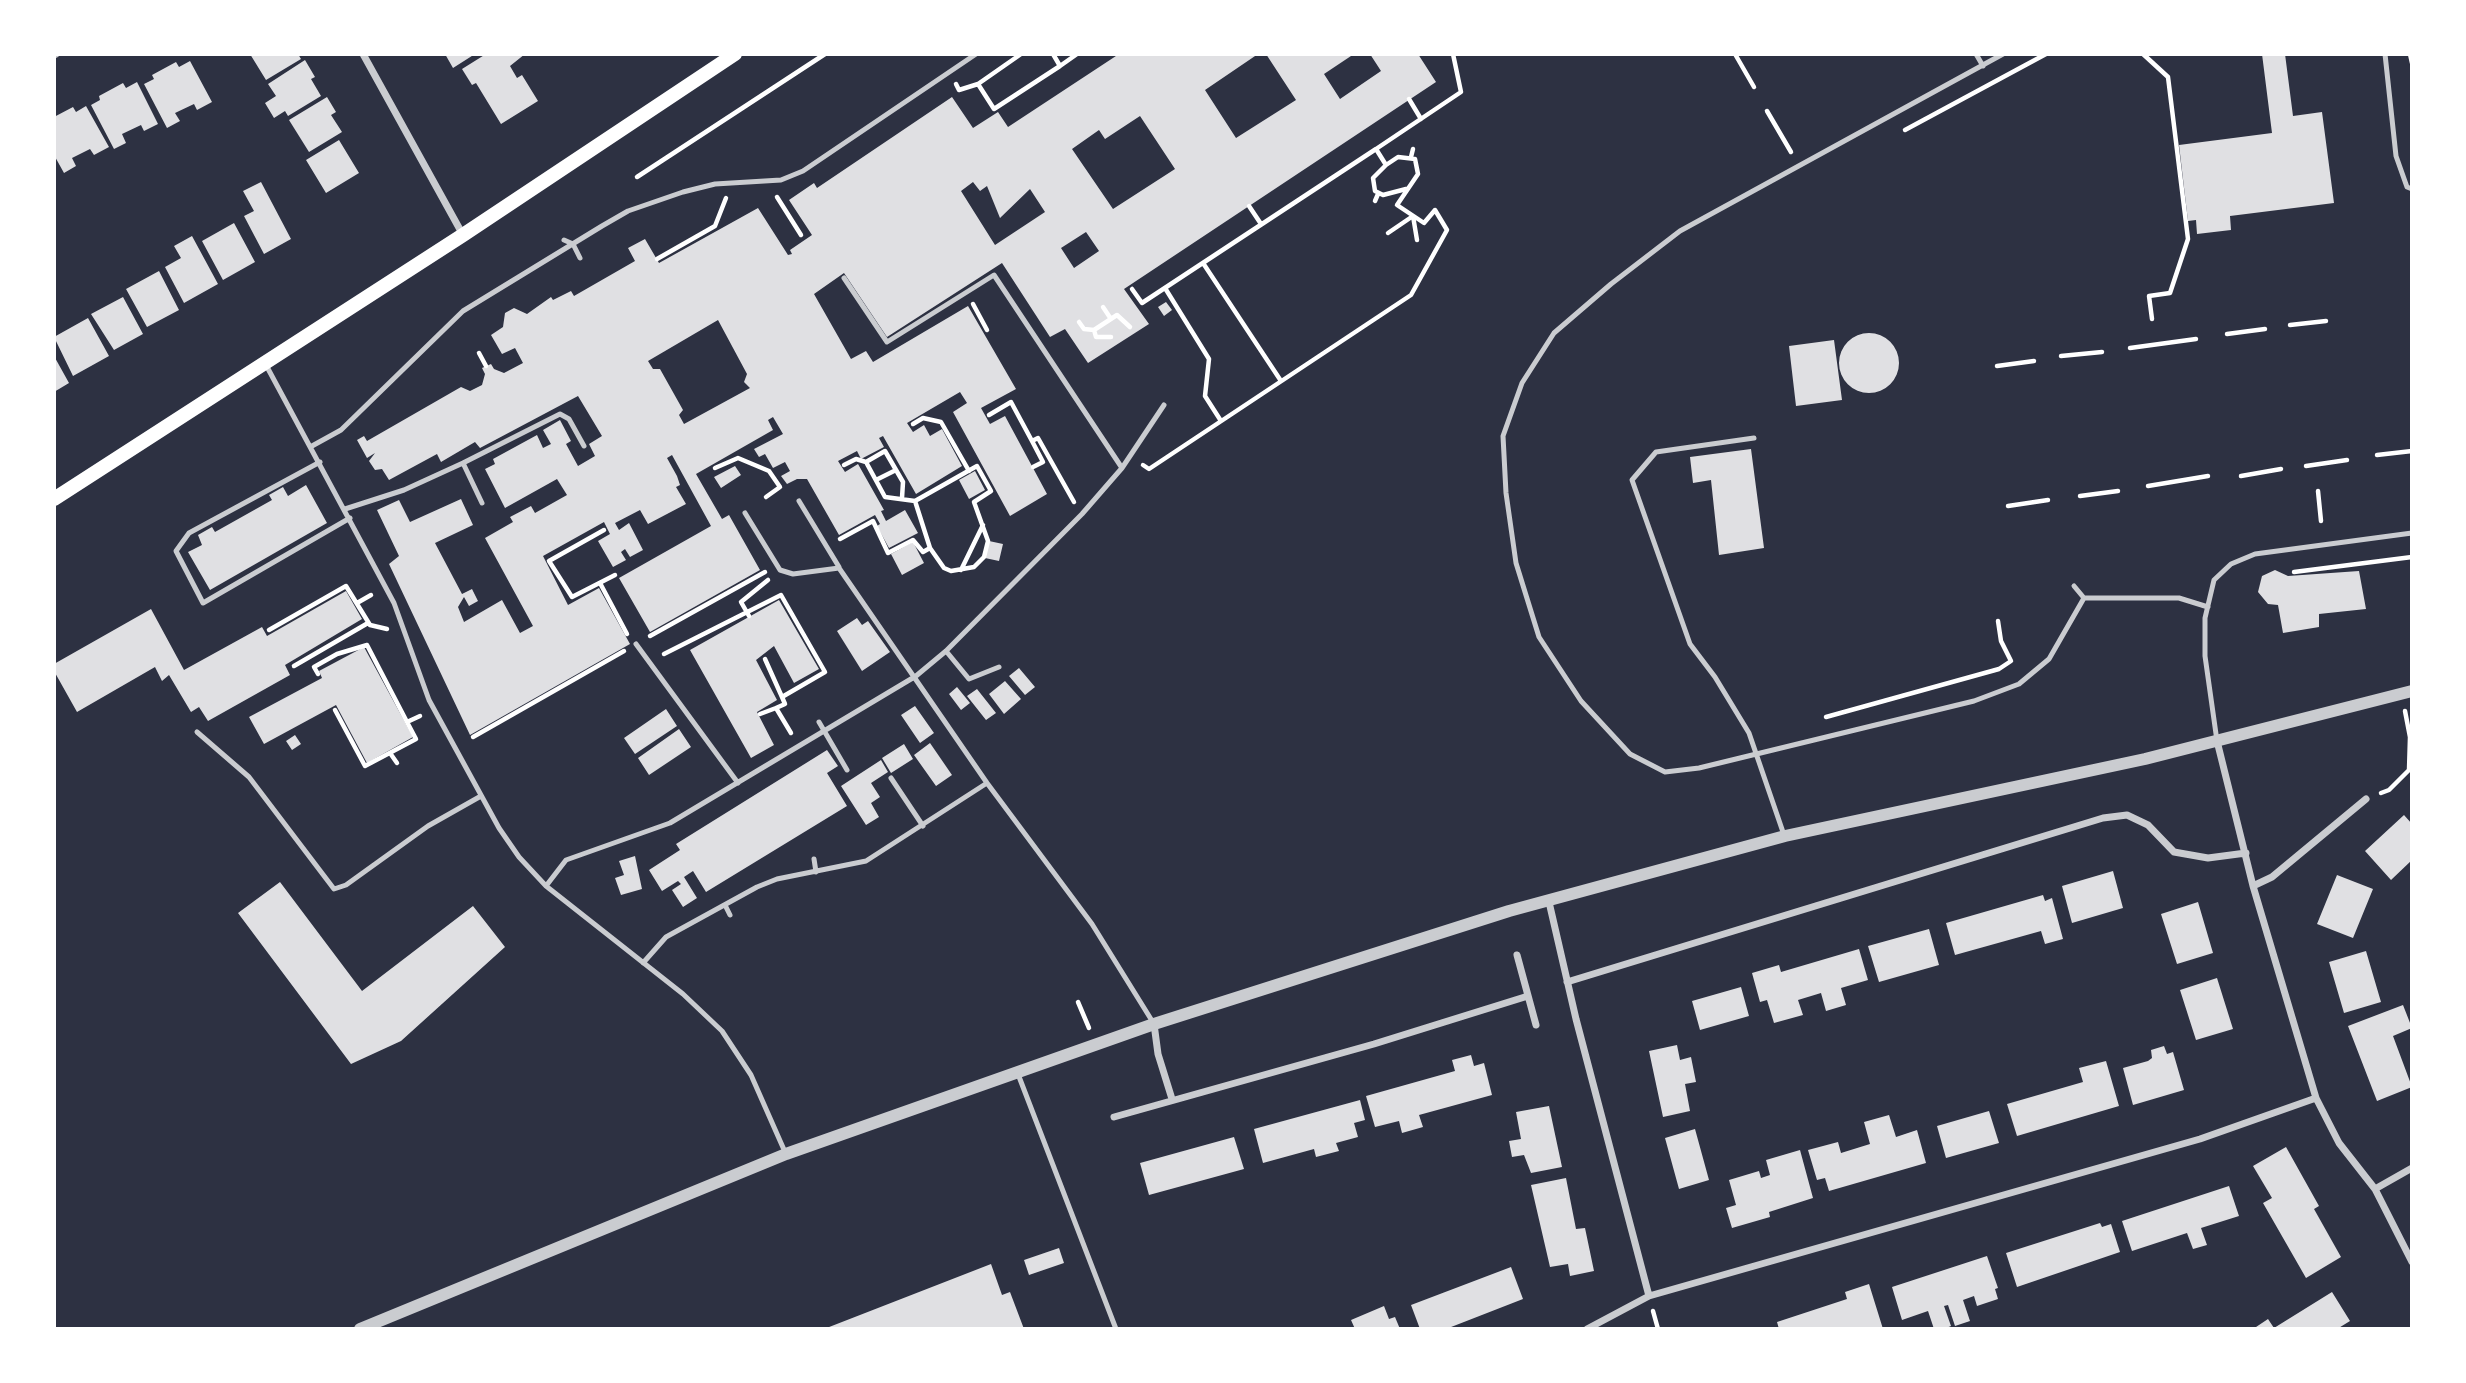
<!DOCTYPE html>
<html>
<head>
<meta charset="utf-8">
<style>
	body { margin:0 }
	#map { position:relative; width:2466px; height:1383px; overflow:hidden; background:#2d3142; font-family:Roboto,sans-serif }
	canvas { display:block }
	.frame { position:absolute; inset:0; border:56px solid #fff; pointer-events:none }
</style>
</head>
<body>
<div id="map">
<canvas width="2466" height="1383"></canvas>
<div class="frame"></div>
</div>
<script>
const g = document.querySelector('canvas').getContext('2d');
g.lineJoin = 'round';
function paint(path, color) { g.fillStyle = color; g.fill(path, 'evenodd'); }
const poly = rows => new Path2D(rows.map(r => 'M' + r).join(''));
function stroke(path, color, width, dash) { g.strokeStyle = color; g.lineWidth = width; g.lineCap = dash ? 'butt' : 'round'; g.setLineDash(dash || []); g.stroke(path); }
paint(poly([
	[250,54,298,54,301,59,266,80],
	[445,54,475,54,453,68],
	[486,54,525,54,510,66,517,78,522,75,538,101,501,124,476,83,472,85,462,69],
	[1119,54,1258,54,1205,90,1236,138,1296,100,1266,54,1354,54,1324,74,1340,99,1381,71,1370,54,1418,54,1436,82,1124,289,1149,324,1088,363,1065,329,1050,337,1002,263,887,337,844,273,814,294,851,359,866,351,873,362,968,306,1016,389,981,408,990,424,1005,416,1047,494,1010,516,953,412,967,403,960,392,907,423,913,432,924,425,930,436,942,429,962,466,916,494,883,436,879,438,884,447,861,459,857,451,838,461,845,472,858,464,884,510,881,511,886,521,905,510,918,533,889,548,877,526,880,524,875,515,839,535,807,479,797,479,787,484,781,476,790,471,785,462,773,468,765,454,759,457,754,449,783,434,773,417,768,420,773,430,696,474,722,519,729,515,760,570,650,632,619,578,711,526,672,455,667,458,677,476,680,485,676,487,686,504,648,524,640,510,615,523,619,530,629,523,643,550,630,557,625,549,621,552,626,560,613,567,598,541,610,534,604,522,543,556,568,605,599,588,630,644,470,735,389,564,399,556,377,510,399,500,410,522,461,499,473,525,435,543,462,594,472,589,478,601,469,606,464,597,458,607,464,622,502,600,520,633,533,626,485,538,513,522,510,517,531,506,535,513,567,495,557,479,505,508,485,469,495,464,493,459,537,435,543,448,551,444,543,430,560,420,571,441,566,444,578,466,595,456,589,444,602,436,578,396,480,448,475,442,441,462,437,454,389,480,382,469,375,470,369,461,375,453,367,458,357,440,364,436,367,441,461,387,470,391,482,385,485,374,482,368,491,364,494,369,504,373,523,363,515,348,502,354,491,335,503,327,505,313,514,308,527,314,551,297,553,300,571,291,574,296,635,261,628,248,645,239,659,263,758,208,788,255,792,254,790,250,812,235,789,200,814,183,817,188,952,97,973,128,998,112,1008,127],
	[1140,116,1175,169,1113,209,1072,149,1099,130,1105,139],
	[973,182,980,191,987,186,1000,218,1030,189,1045,212,995,245,961,191],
	[1086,232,1099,251,1074,268,1061,248],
	[718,320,747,374,744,382,750,388,684,424,679,415,683,410,660,369,653,369,648,361],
	[2262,54,2285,54,2293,116,2322,112,2334,203,2230,216,2231,230,2197,234,2196,220,2188,221,2179,145,2272,133],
	[305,60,315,77,311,79,321,96,288,116,285,111,274,118,265,103,276,96,268,84],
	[190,61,212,102,197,110,194,104,175,113,180,121,167,128,144,84,154,79,152,75,176,62,179,67],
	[137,82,158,124,144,131,141,125,122,134,126,143,114,149,91,105,100,100,99,96,123,83,126,88],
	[327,97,336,112,331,115,342,132,309,152,289,120],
	[86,106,109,147,94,155,90,149,72,158,76,166,64,173,54,155,54,117,73,107,76,112],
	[339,140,359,173,326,193,306,160],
	[261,182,291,239,264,254,244,216,254,211,243,191],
	[234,223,255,262,223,280,202,241],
	[192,236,218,284,184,303,165,267,181,258,174,246],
	[159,271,179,310,147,327,126,289],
	[123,297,143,334,114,350,91,314],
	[1166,302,1172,310,1164,316,1158,307],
	[88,318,109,356,73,376,54,337],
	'1839 363a30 30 0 1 1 60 0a30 30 0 1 1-60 0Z',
	[1834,340,1842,400,1796,406,1789,346],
	[54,356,69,383,54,392],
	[1751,449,1764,548,1719,555,1711,480,1693,483,1690,457],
	[735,466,741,475,721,488,714,477],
	[975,471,985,490,969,499,959,480],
	[306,485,327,523,210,590,188,552,202,545,198,535,212,527,215,532,272,500,269,495,283,487,288,496],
	[989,541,1003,544,999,561,985,558],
	[913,542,924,563,902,575,891,554],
	[2275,570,2288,576,2359,571,2366,609,2319,614,2319,627,2283,633,2278,605,2268,604,2258,592,2262,576],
	[346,591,362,619,285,665,290,675,208,721,199,707,191,712,169,675,162,681,155,667,77,712,54,671,54,664,151,609,184,670,262,627,267,636],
	[779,600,819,669,794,683,774,646,756,660,777,700,757,712,774,745,751,758,690,650],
	[857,618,862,625,868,621,890,652,862,671,837,631],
	[364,647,413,737,367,763,336,705,264,744,249,717,322,678,319,671],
	[1019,668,1035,687,1025,695,1009,676],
	[1005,681,1021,699,1004,714,989,694],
	[957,687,970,703,961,710,949,694],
	[977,689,996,713,986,720,967,696],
	[915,706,934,733,920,743,901,715],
	[666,709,677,726,635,754,624,738],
	[679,729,691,747,649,775,638,758],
	[295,735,301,744,292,750,286,741],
	[930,743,952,775,936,786,914,755],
	[904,744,913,759,891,773,882,758],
	[827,750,838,766,827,773,847,806,706,892,693,871,684,877,697,898,683,907,672,890,681,884,678,881,662,891,649,870,680,850,676,844],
	[881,760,888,772,871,783,880,797,871,803,879,817,866,825,841,786],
	[2404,815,2412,824,2412,860,2391,880,2365,851],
	[635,856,642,889,621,895,615,878,624,875,619,861],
	[2113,871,2123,908,2072,923,2062,886],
	[2337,875,2373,889,2353,938,2317,924],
	[280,882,362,991,473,906,505,947,401,1041,351,1064,238,913],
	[2043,895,2045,901,2052,898,2063,939,2045,944,2041,931,1955,955,1946,923],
	[2198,902,2213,953,2177,964,2161,914],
	[1929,929,1939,965,1879,982,1868,946],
	[1859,949,1868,980,1841,988,1846,1005,1826,1011,1821,993,1798,1000,1803,1015,1774,1023,1767,1000,1760,1002,1752,973,1779,965,1781,972],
	[2366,951,2381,1002,2344,1013,2329,962],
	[2217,978,2233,1029,2196,1040,2180,990],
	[1741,987,1749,1016,1700,1030,1692,1001],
	[2403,1005,2412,1028,2393,1036,2412,1087,2377,1101,2348,1026],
	[1677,1045,1680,1060,1691,1057,1696,1082,1685,1084,1690,1111,1663,1117,1649,1051],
	[2164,1046,2167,1054,2173,1052,2184,1090,2133,1105,2123,1068,2148,1061,2152,1058,2151,1050],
	[1471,1055,1474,1066,1484,1063,1492,1095,1419,1115,1423,1127,1402,1133,1399,1121,1375,1127,1366,1096,1455,1071,1452,1060],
	[2106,1061,2119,1106,2017,1136,2007,1104,2083,1082,2079,1068],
	[1360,1100,1365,1120,1354,1123,1358,1137,1336,1143,1339,1151,1316,1157,1314,1149,1263,1163,1254,1129],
	[1549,1106,1562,1167,1531,1173,1524,1155,1512,1157,1509,1141,1521,1139,1516,1112],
	[1989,1111,1999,1143,1946,1158,1937,1126],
	[1889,1115,1896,1137,1917,1130,1926,1163,1829,1191,1825,1178,1817,1180,1808,1150,1838,1142,1841,1153,1870,1144,1864,1122],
	[1695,1129,1709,1180,1679,1189,1665,1138],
	[1234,1137,1244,1169,1149,1195,1140,1163],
	[2286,1147,2319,1206,2314,1209,2341,1257,2306,1278,2263,1203,2272,1198,2253,1166],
	[1800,1150,1813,1198,1769,1212,1770,1217,1732,1228,1726,1208,1736,1205,1729,1180,1759,1171,1761,1178,1770,1175,1766,1160],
	[1566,1178,1576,1229,1585,1228,1594,1271,1570,1276,1568,1264,1550,1267,1531,1185],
	[2229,1186,2239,1216,2201,1228,2207,1245,2193,1249,2187,1233,2132,1251,2122,1221],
	[2100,1223,2102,1227,2111,1224,2120,1252,2017,1287,2006,1253],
	[1059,1248,1064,1263,1029,1275,1024,1260],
	[1987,1256,1998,1288,1995,1289,1998,1299,1977,1306,1974,1296,1963,1300,1970,1321,1955,1326,1948,1305,1944,1306,1951,1326,1944,1329,1934,1329,1928,1311,1902,1320,1892,1287],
	[991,1264,1002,1295,1010,1292,1024,1329,824,1329],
	[1511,1267,1523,1299,1446,1329,1420,1329,1411,1305],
	[1869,1284,1883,1329,1779,1329,1777,1322,1847,1299,1845,1292],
	[2332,1292,2350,1321,2337,1329,2253,1329,2268,1319,2274,1328],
	[1384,1306,1389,1319,1395,1317,1400,1329,1355,1329,1351,1320]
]), '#e0e0e3');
stroke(poly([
	[1021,54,978,84,994,109,1060,66,1053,54],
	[1735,54,1754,87],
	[2143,54,2168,77,2188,239,2170,293,2149,296,2152,319],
	[2410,54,2412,63],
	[1060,66,1077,54],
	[956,84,959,90,978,84],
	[1409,99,1421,119],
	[1767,111,1791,152],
	[1905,130,2046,54],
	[1411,157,1413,149],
	[1386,165,1373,178,1375,191,1383,195,1406,189],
	[637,177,825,54],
	[777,197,801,235],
	[1375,201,1378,194],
	[1249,206,1261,224],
	[1388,233,1413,216,1417,240],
	[657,259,715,226,726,198],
	[1203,263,1281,381],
	[1165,288,1209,359,1205,396,1221,421],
	[1132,289,1142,303,1376,149],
	[973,304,987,330],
	[1103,307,1111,319],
	[1079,322,1084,329,1094,330,1117,315,1130,327],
	[2290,325,2326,321],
	[1094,330,1096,337,1111,337],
	[2227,334,2265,329],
	[2130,348,2196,339],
	[479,353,486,366],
	[2061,356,2102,352],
	[1997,366,2034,361],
	[989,415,1011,402,1032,441,1038,438,1074,502],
	[913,424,923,418,941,422,969,471],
	[1032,441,1043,462,1033,467],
	[2377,455,2412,451],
	[844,465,856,459,866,462],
	[1143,465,1149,469,1411,295,1447,230,1435,210,1424,223,1397,205,1418,174,1415,159,1398,157,1386,165,1376,149,1461,92,1453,54],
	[977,466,991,491,974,502,988,541,984,557,974,567,951,571,944,568,930,548,915,501,977,466],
	[2306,466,2347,460],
	[715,468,738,458,769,471,780,487,766,497],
	[2241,476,2281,469],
	[876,480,896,470],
	[2148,486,2208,476],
	[2318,491,2321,521],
	[2080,496,2118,491],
	[902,498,903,482,885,451,866,462,885,497,915,501],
	[2008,506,2048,500],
	[604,530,549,561,572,597,615,575],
	[840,539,873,521,888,553,913,540,923,552,930,548],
	[961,570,983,525],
	[2294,572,2412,557],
	[600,583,627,634],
	[357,603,371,595],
	[749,616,741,602,768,580],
	[269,630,346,586,370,625,387,629],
	[650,636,765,572],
	[664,654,781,595,825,672,782,697,785,704,776,708,791,733],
	[765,659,782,697],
	[294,666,368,623],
	[318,674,314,667,337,654,367,645,407,722],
	[335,710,365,766,416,739,407,722,420,716],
	[760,714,776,708],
	[1826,717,1999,669,2011,661,2001,641,1998,621],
	[473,737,624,651],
	[390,753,397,763],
	[2381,793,2389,790,2409,770,2410,737,2405,711],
	[1078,1002,1089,1028],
	[1653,1311,1658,1329]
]), '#fff', 4.5);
stroke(poly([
	[1976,54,1983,66],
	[2003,54,1680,231,1611,284,1554,333,1522,383,1503,436,1506,493,1516,563,1539,637,1581,701,1630,754,1665,772,1699,768,1974,701,2019,684,2049,659,2084,598],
	[2385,54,2396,156,2407,187,2412,189],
	[564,240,573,244,580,258],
	[266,365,394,603,429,700,499,828,519,857,546,886,683,994,722,1031,751,1075,785,1152],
	[1754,438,1656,452,1632,480,1690,644,1715,677,1749,733,1784,835],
	[312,446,341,430,463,311,602,226,628,211,683,192,715,184,781,180,803,171,976,54],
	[320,462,189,533,176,551,203,603,350,518],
	[463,463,560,414,569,419,584,446],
	[1122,468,1164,405],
	[799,501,839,567],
	[345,509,404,490,463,463,482,503],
	[745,513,780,570,793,574,839,568,987,783,1092,924,1154,1024],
	[2074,586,2084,598,2179,598,2208,607],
	[636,644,738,783],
	[946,651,969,679,999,667],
	[819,722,847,770],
	[197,732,249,777,334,889,346,885,428,826,481,796],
	[2217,741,2205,656,2205,618,2214,580,2231,564,2255,554,2412,533],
	[891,778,923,826],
	[814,859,816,872],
	[546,886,566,860,670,823,916,676,946,651,1082,514,1122,468,994,275,887,342,844,278],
	[725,905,730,915],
	[643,963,666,937,757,887,777,879,866,861,987,783],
	[1018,1074,1116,1329]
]), '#caccd0', 5);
stroke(poly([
	[363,54,463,235],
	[54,55,56,54],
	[2217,741,2253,886,2316,1098,2339,1143,2375,1189,2412,1262],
	[2253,886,2272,877,2366,799],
	[1549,902,1576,1019,1649,1296],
	[1517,955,1536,1025],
	[1567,982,2103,818,2127,815,2148,825,2174,852,2208,858,2246,853],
	[1154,1024,1158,1054,1172,1099],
	[1114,1117,1374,1044,1528,996],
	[2375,1189,2412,1168],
	[1587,1329,1649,1296,2200,1139,2316,1098]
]), '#caccd0', 7);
stroke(poly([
	[360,1329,786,1154,1154,1024,1509,911,1785,836,2145,759,2412,691]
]), '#caccd0', 12);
stroke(poly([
	[54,499,463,235,735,54]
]), '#fff', 14);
</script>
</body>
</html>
